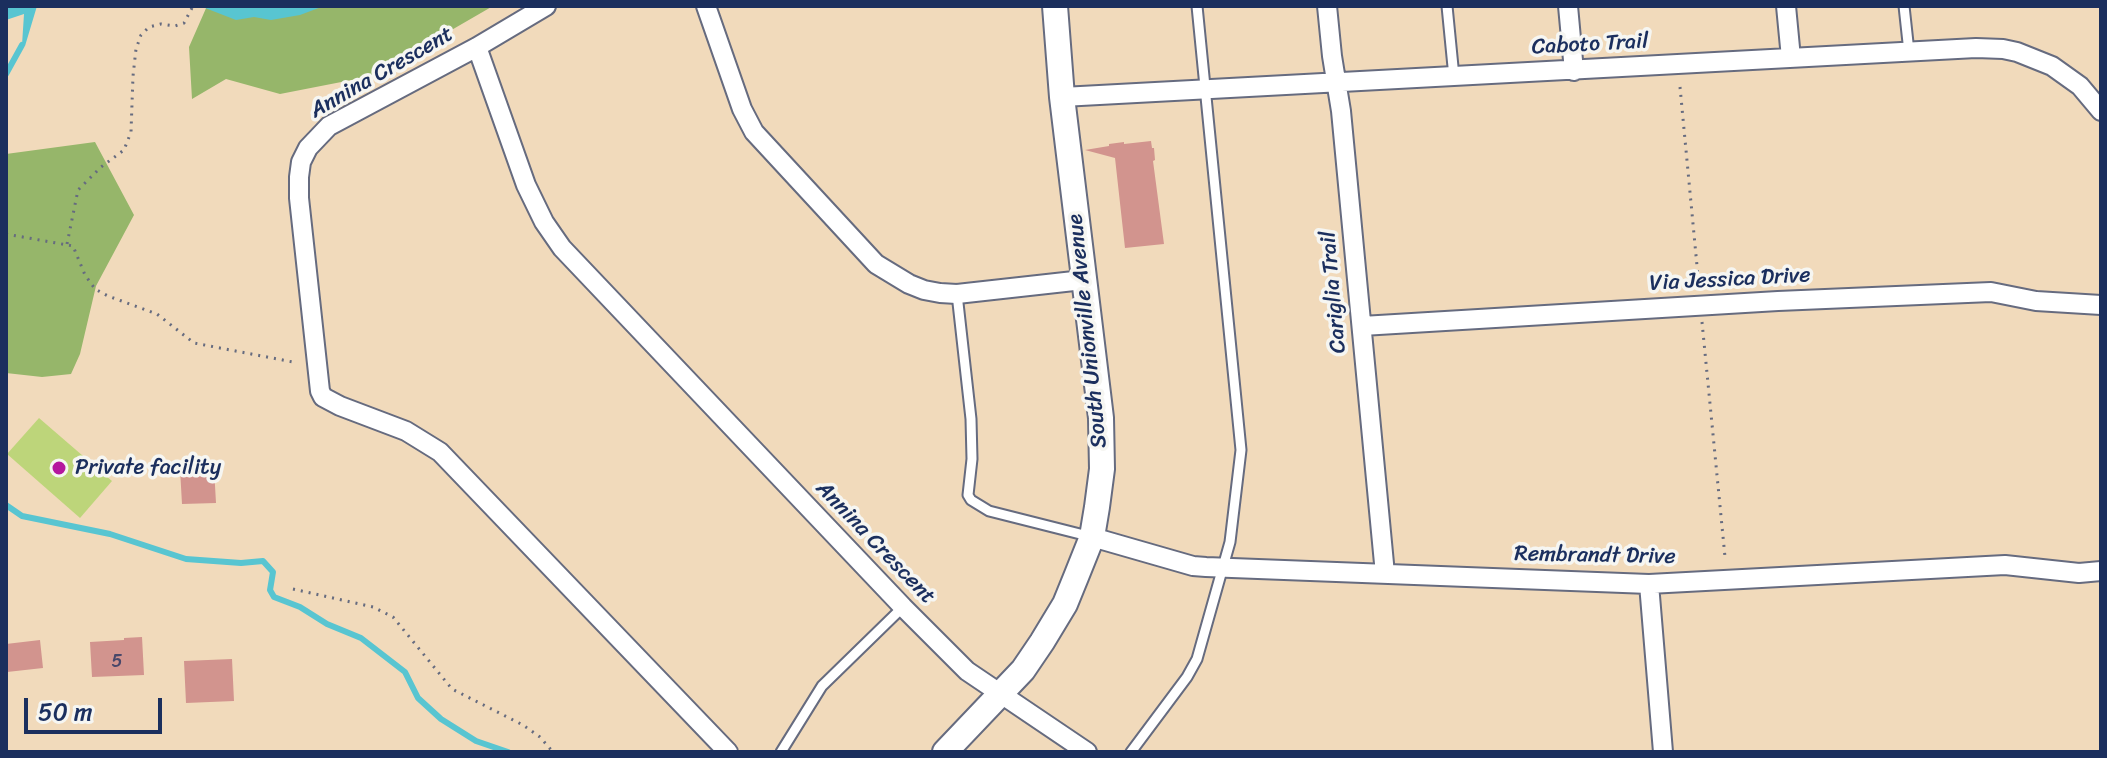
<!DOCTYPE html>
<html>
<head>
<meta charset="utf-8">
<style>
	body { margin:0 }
	#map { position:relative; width:2107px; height:758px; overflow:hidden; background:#f1dabb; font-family:Sriracha,sans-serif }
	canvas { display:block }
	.frame { position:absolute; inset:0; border:8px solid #1b2f5e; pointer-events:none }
	.scale { position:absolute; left:24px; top:698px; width:138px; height:36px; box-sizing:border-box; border:4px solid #1b2f5e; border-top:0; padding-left:10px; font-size:24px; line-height:28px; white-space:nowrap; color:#1b2f5e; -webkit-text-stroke:6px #f6f6f2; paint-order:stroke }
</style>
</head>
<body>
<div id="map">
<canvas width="2107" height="758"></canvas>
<div class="frame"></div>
<div class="scale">50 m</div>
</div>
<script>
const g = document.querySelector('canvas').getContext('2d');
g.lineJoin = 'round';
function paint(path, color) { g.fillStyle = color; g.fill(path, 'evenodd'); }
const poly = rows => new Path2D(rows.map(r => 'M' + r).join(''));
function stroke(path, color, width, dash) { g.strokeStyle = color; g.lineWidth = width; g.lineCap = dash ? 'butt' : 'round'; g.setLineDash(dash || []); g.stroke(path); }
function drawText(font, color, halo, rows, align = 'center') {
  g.font = font + ' Sriracha,sans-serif'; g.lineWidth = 7; g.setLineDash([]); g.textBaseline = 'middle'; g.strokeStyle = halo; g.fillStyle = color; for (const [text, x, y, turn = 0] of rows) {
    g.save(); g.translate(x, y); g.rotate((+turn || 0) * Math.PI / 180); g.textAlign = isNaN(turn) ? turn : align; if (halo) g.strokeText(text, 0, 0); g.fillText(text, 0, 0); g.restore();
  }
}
paint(poly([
	[39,418,112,481,80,518,7,454]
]), '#bdd57a');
paint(poly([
	[207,6,493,6,372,76,280,94,226,79,192,99,189,47],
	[95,142,134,215,96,286,80,354,71,374,42,377,6,373,6,154]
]), '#96b66a');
paint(poly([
	[6,6,37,6,25,46,22,45,24,14,6,20],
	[200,6,324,6,300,15,271,20,254,17,236,20]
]), '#58c5d1');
stroke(poly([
	[6,74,22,45],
	[6,505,22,516,110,534,186,559,241,563,263,561,273,572,270,590,274,597,300,607,327,624,361,638,405,672,418,698,441,719,476,741,508,752]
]), '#58c5d1', 6);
paint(poly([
	[1151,141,1152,148,1154,148,1155,160,1153,161,1164,244,1125,248,1115,158,1085,150,1109,146,1109,144,1124,142,1124,144],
	[214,468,216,503,182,504,180,469],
	[142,637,144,675,92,677,90,642,124,640,124,638],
	[40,640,43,668,7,672,6,644],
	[232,659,234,701,186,703,184,661]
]), '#d2948e');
const lane = poly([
	[1447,6,1454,77],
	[1904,6,1909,52],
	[957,294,971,419,972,459,968,495,971,500,989,511,1092,537],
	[781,752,822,686,903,607],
	[1131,752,1187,677,1197,659,1230,542,1241,450,1197,6]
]);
const street = poly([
	[546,6,477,47,329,126,308,148,301,162,299,177,299,198,320,391,323,397,340,406,406,431,440,452,728,752],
	[706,6,742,109,754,132,876,264,909,284,924,290,940,293,957,294,1083,280],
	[1327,6,1332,56,1341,111,1385,574],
	[1568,6,1574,71],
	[1786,6,1791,58],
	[477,47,526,185,544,222,562,248,903,607,967,671,1087,752],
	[1062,97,1976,48,2003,49,2017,52,2052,66,2080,86,2101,111],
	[1362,326,1778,301,1991,292,2036,301,2101,305],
	[1092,537,1193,566,1206,567,1649,584,2005,565,2079,573,2101,571],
	[1649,584,1663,752]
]);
const secondary = poly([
	[945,752,1023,670,1042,642,1065,604,1076,577,1092,537,1097,507,1102,469,1101,418,1062,97,1055,6]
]);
stroke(lane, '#666b7f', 13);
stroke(street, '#666b7f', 22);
stroke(secondary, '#666b7f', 28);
stroke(poly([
	[1680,87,1699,287],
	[6,234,73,246,85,275,95,289,108,296,157,314,194,343,293,362],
	[67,244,78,190,101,167,124,150,131,132,133,76,136,49,141,35,149,27,161,24,175,26,184,23,193,6],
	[1702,322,1725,557],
	[293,589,373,607,393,617,452,689,523,725,540,737,553,752]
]), '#666b7f', 3, [2, 6]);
stroke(lane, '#fff', 9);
stroke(street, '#fff', 18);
stroke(secondary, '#fff', 24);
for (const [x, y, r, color] of [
	[59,468,8,"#b5179e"]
]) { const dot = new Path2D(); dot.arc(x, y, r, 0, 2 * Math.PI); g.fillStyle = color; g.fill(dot); stroke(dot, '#f6f6f2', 3); }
drawText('18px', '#49486a', null, [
	["5",117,662]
]);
drawText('22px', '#1b2f5e', '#f6f6f2', [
	["Caboto Trail",1590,45,-3],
	["Annina Crescent",382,73,-30],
	["Via Jessica Drive",1730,280,-3],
	["Cariglia Trail",1334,292,-95],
	["South Unionville Avenue",1088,331,-96],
	["Annina Crescent",875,543,46],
	["Rembrandt Drive",1595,556,1]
]);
drawText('22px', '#1b2f5e', '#f6f6f2', [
	["Private facility",75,468]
], 'left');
</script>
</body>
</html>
